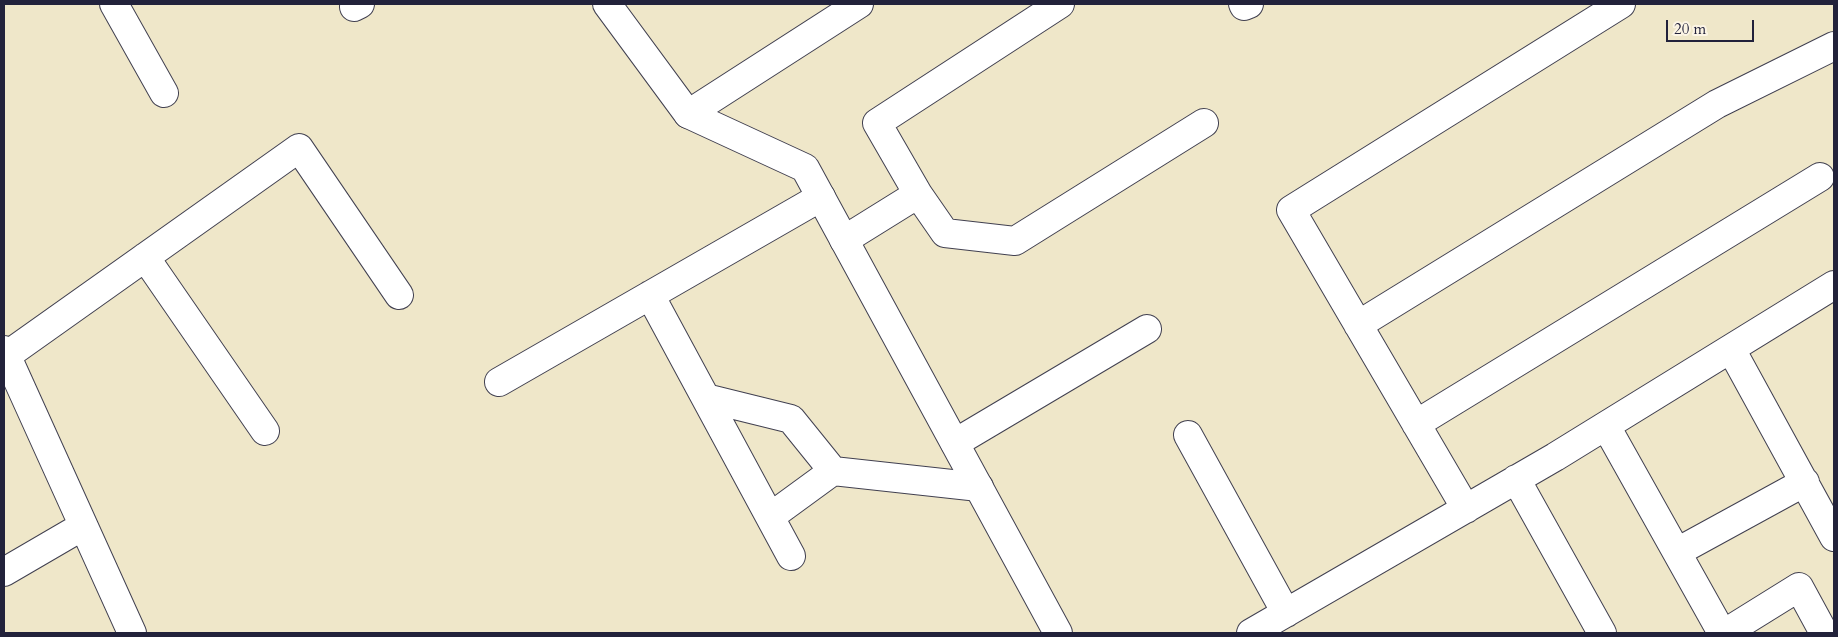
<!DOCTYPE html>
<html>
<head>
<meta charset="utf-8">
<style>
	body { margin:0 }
	#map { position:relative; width:1838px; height:637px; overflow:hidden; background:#efe7c9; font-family:Cardo,serif }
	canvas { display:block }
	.frame { position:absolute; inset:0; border:5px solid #22223b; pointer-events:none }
	.scale { position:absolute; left:1666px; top:20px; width:88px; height:22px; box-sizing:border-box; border:2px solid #22223b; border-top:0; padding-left:6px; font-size:15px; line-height:18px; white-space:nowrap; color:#22223b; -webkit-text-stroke:4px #fcf5e5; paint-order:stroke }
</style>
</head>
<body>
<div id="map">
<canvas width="1838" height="637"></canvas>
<div class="frame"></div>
<div class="scale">20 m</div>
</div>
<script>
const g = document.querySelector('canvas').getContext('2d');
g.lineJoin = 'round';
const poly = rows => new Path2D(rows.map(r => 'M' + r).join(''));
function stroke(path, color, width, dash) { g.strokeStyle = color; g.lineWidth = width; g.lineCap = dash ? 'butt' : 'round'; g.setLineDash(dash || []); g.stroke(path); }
const minor = poly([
	[114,4,164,93],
	[1243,4,1244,6,1249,4],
	[354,7,360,4],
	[688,114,859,4],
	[918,194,877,123,1060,4],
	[844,240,918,194,945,233,1015,241,1204,123],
	[145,257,265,431],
	[650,295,791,556],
	[1358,325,1717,104,1834,46],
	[1731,349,1834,537],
	[4,350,132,633],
	[6,356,299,148,399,295],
	[499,382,821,197],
	[706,398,791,419,833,471,979,487],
	[1416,424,1820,177],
	[1606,426,1722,633],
	[1188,435,1286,613],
	[955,443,1147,329],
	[1516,479,1602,633],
	[1466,509,1291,210,1621,4],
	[770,517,833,471],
	[1677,552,1805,482],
	[4,572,83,526],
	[1251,633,1555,457,1834,285],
	[1725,633,1799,587,1824,633]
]);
const tertiary = poly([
	[607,4,688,114,805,168,1058,633]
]);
stroke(minor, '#414050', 30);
stroke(tertiary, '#414050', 30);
stroke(minor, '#fff', 28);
stroke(tertiary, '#fff', 28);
</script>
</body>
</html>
